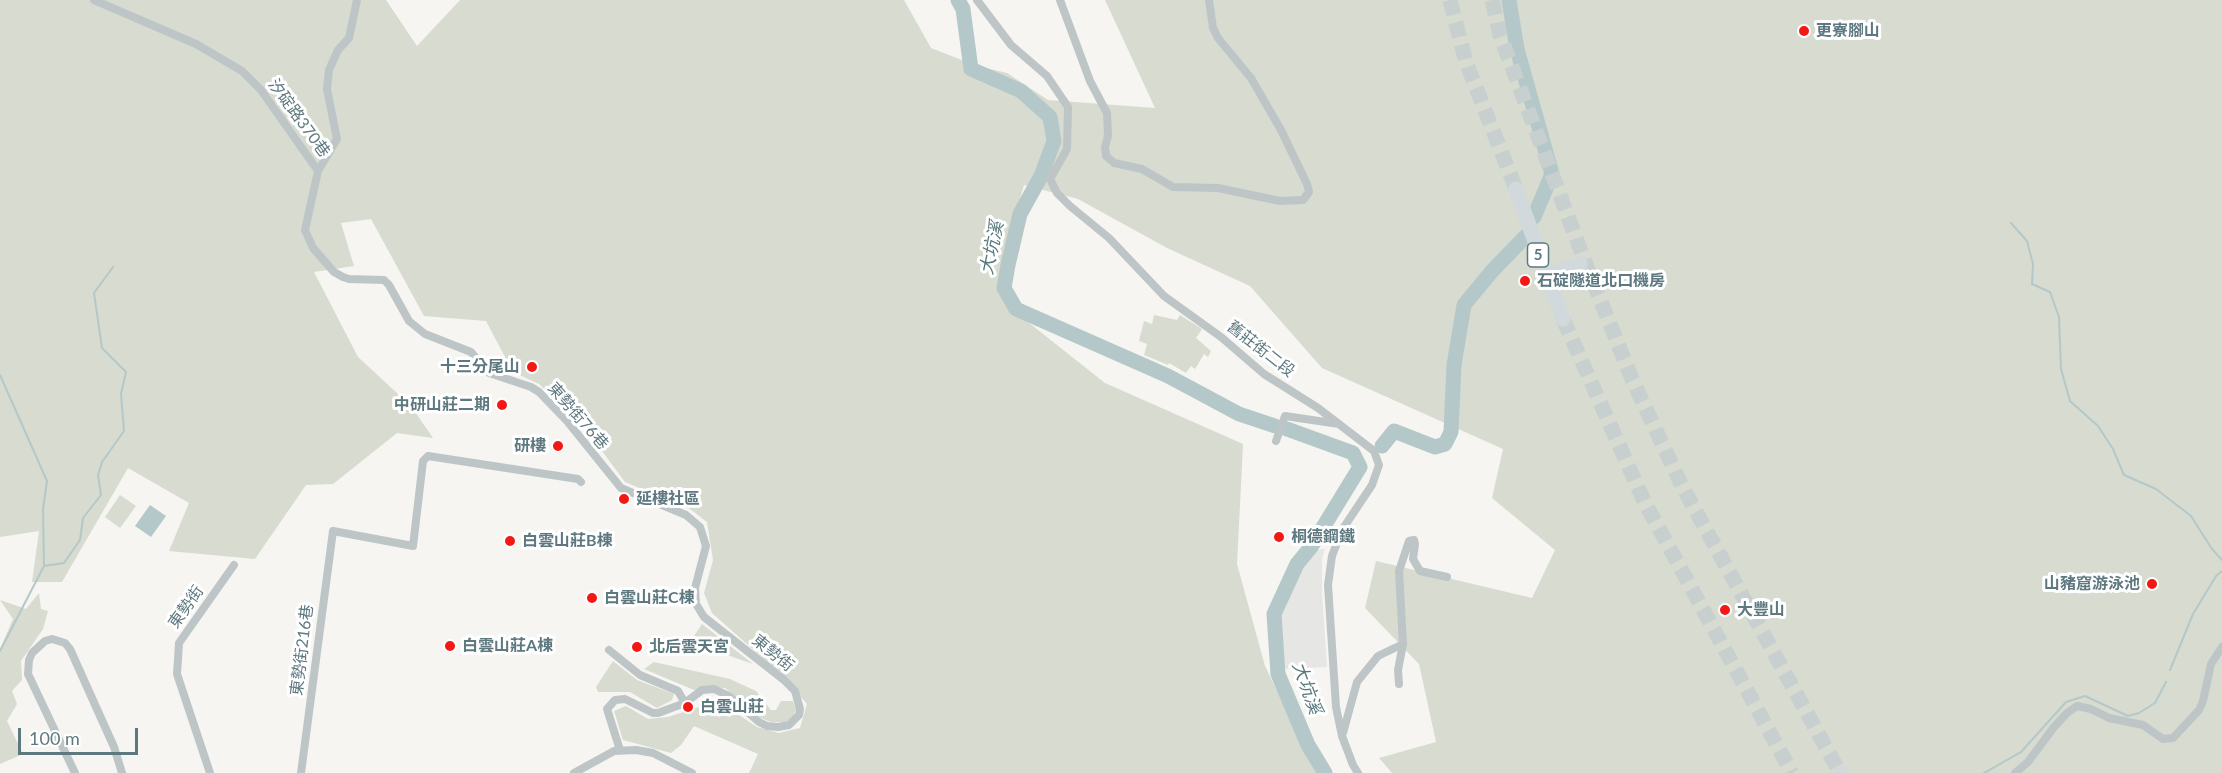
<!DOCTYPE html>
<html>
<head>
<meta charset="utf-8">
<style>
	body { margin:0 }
	#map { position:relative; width:2222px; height:773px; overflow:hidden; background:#f6f5f1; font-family:Lato,sans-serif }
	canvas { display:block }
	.scale { position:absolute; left:18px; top:728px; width:120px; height:27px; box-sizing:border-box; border:3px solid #5e7880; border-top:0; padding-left:8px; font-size:18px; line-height:21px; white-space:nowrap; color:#5e7880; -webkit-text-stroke:4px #fff; paint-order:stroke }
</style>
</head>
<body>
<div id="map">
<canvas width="2222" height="773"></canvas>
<div class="scale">100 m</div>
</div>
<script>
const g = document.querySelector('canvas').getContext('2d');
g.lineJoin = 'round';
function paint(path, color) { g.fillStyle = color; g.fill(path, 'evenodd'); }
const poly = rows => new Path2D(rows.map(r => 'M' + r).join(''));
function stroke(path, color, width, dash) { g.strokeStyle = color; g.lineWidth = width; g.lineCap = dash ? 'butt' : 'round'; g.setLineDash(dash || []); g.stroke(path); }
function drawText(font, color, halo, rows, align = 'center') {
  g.font = font + ' Lato,"Noto Sans TC",sans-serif'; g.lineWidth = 6; g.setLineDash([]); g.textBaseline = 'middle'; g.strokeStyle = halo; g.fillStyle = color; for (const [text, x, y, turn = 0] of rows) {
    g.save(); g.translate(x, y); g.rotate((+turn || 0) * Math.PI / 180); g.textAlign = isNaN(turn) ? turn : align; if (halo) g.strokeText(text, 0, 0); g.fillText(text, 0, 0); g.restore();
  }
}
paint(poly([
	[1325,549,1322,559,1322,592,1327,667,1286,669,1281,658,1277,629,1280,607,1289,585,1311,550]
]), '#e6e7e5');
paint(poly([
	[0,0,386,0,417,46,460,0,904,0,931,48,977,66,1007,73,1048,100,1155,108,1105,0,2222,0,2222,773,1392,773,1379,758,1436,742,1419,664,1365,608,1376,561,1532,598,1555,550,1492,498,1503,449,1322,368,1250,286,1167,248,1078,199,1024,185,1002,261,1014,311,1105,383,1243,444,1237,564,1265,666,1295,728,1327,773,749,773,758,754,694,726,681,745,671,753,623,740,614,711,626,706,648,719,668,717,718,701,757,727,779,733,800,728,807,704,783,676,712,613,704,593,713,560,707,522,690,509,625,482,582,424,539,384,513,372,486,321,424,316,371,219,341,223,354,266,314,272,358,357,411,406,433,438,397,433,333,484,306,485,255,559,169,551,189,503,128,468,62,582,32,582,39,531,0,537],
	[1154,315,1177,320,1180,315,1202,329,1196,338,1211,351,1208,357,1204,354,1195,369,1191,366,1186,373,1169,363,1168,365,1144,355,1147,344,1139,341,1144,321,1152,324],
	[120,495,136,506,120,528,105,517],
	[39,593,41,609,48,611,43,629,21,661,22,680,12,691,17,704,7,721,23,754,0,764,0,649,13,619,0,600,26,609],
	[702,624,753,664,690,642],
	[613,661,637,680,674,694,672,700,657,708,630,692,598,692,596,687],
	[654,662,730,679,756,691,771,710,776,710,781,701,793,701,796,709,792,719,785,722,771,722,761,718,725,688,694,690,644,669]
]), '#d7dbd0');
paint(poly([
	[150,505,166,516,151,537,135,526]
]), '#b5c8c9');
stroke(poly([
	[2011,223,2027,241,2033,264,2032,284,2050,292,2059,317,2061,369,2070,401,2098,426,2113,449,2124,475,2156,489,2191,516,2212,549,2222,560],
	[0,375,47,481,43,509,44,565],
	[0,651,44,566,64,563,80,540,83,518,101,495,98,475,102,462,124,431,121,394,126,372,102,348,94,293,113,267],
	[2170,670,2193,614,2216,576,2222,571],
	[1984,773,2021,752,2066,702,2085,696,2128,716,2139,713,2155,703,2166,682]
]), '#b5c8c9', 2);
stroke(poly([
	[958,0,963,9,971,69,1021,91,1050,117,1054,141,1041,176,1020,214,1008,265,1004,288,1016,309,1168,376,1239,414,1275,426],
	[1509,0,1517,49,1552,174,1534,217],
	[1287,429,1353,453,1360,467,1311,547,1297,564,1274,614,1278,674,1308,745,1325,773],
	[1382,446,1394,431,1435,447,1445,444,1451,432,1454,365,1464,305,1492,271,1526,236]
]), '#b5c8c9', 15);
stroke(poly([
	[1450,0,1466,62,1516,189],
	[1492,0,1500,35,1585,262,1632,379,1682,486,1840,773],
	[1563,319,1644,501,1792,773]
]), '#c8d0cf', 15, [15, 8]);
stroke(poly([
	[94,0,196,44,242,71,261,90,318,171],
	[357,0,349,38,338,50,329,70,327,89,337,139,318,171,305,230,313,248,334,272,343,277,349,279,384,280,389,285,409,321,425,334,471,352,489,373,531,387,539,392,567,421,621,488,686,515,700,527,706,546,695,588,696,604,704,617,784,680,795,691,800,709,799,715,789,725,778,727,767,726,759,722,729,696,714,689,702,690,685,703,658,713,653,713,625,699,615,700,607,709,620,750],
	[977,0,1011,45,1047,76,1068,107,1067,149,1050,179,1057,193,1070,206,1109,238,1164,296,1221,337,1264,374,1318,408,1374,451,1379,465,1372,485,1342,530,1332,556,1328,585,1336,707,1342,736,1353,765,1358,773],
	[1060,0,1090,81,1107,113,1108,136,1105,147,1106,156,1114,163,1142,169,1173,187,1218,188,1280,201,1303,200,1309,192,1307,184,1281,130,1251,78,1218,38,1213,28,1209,0],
	[1276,441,1285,416,1339,424],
	[609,650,640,675,678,691,685,703],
	[1399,684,1398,670,1403,644,1399,571,1409,541,1414,540,1415,544,1413,559,1420,571,1447,577],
	[1343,733,1357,682,1378,656,1403,644],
	[75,773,28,674,29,660,32,653,45,641,52,639,65,643,70,649,114,747,122,773],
	[210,773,177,674,179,643,234,565],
	[301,773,333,531,413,546,423,461,428,456,578,479,581,482],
	[574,773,614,751,636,750,653,753,692,773],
	[2015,773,2028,762,2054,727,2067,713,2077,706,2091,709,2109,718,2143,725,2163,739,2173,738,2199,710,2203,701,2211,664,2222,647]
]), '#bec5c7', 8);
stroke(poly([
	[1516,189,1563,319],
	[1546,276,1580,264],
	[1840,773,1841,773]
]), '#d2d9dc', 15);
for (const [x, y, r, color] of [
	[1804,31,6,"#f41814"],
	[1525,281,6,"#f41814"],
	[532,367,6,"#f41814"],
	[502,405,6,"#f41814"],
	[558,446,6,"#f41814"],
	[624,499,6,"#f41814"],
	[1279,537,6,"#f41814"],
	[510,541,6,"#f41814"],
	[2152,584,6,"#f41814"],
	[592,598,6,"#f41814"],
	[1725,610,6,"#f41814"],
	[450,646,6,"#f41814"],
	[637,647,6,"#f41814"],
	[688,707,6,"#f41814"]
]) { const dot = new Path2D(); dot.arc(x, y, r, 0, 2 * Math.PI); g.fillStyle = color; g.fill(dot); stroke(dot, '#fff', 2); }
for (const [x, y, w] of [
	[1538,255,21]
]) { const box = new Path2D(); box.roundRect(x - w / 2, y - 12, w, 24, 4.5); g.fillStyle = '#fff'; g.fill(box); stroke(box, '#5e7880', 1.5); }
drawText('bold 15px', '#5e7880', null, [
	["5",1538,255]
]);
drawText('bold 16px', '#5e7880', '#fff', [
	["更寮腳山",1816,31],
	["石碇隧道北口機房",1537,281],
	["十三分尾山",520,367,"right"],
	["中研山莊二期",490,405,"right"],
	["研樓",546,446,"right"],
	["延樓社區",636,499],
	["桐德鋼鐵",1291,537],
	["白雲山莊B棟",522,541],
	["山豬窟游泳池",2140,584,"right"],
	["白雲山莊C棟",604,598],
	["大豐山",1737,610],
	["白雲山莊A棟",462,646],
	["北后雲天宮",649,647],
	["白雲山莊",700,707]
], 'left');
drawText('16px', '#5e7880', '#fff', [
	["汐碇路370巷",299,118,54],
	["舊莊街二段",1261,349,38],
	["東勢街76巷",578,416,49],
	["東勢街",186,607,-55],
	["東勢街216巷",302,650,-83],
	["東勢街",773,653,39]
]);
drawText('italic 18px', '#58797c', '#fff', [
	["大坑溪",992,248,-78],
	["大坑溪",1307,688,70]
]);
</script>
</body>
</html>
